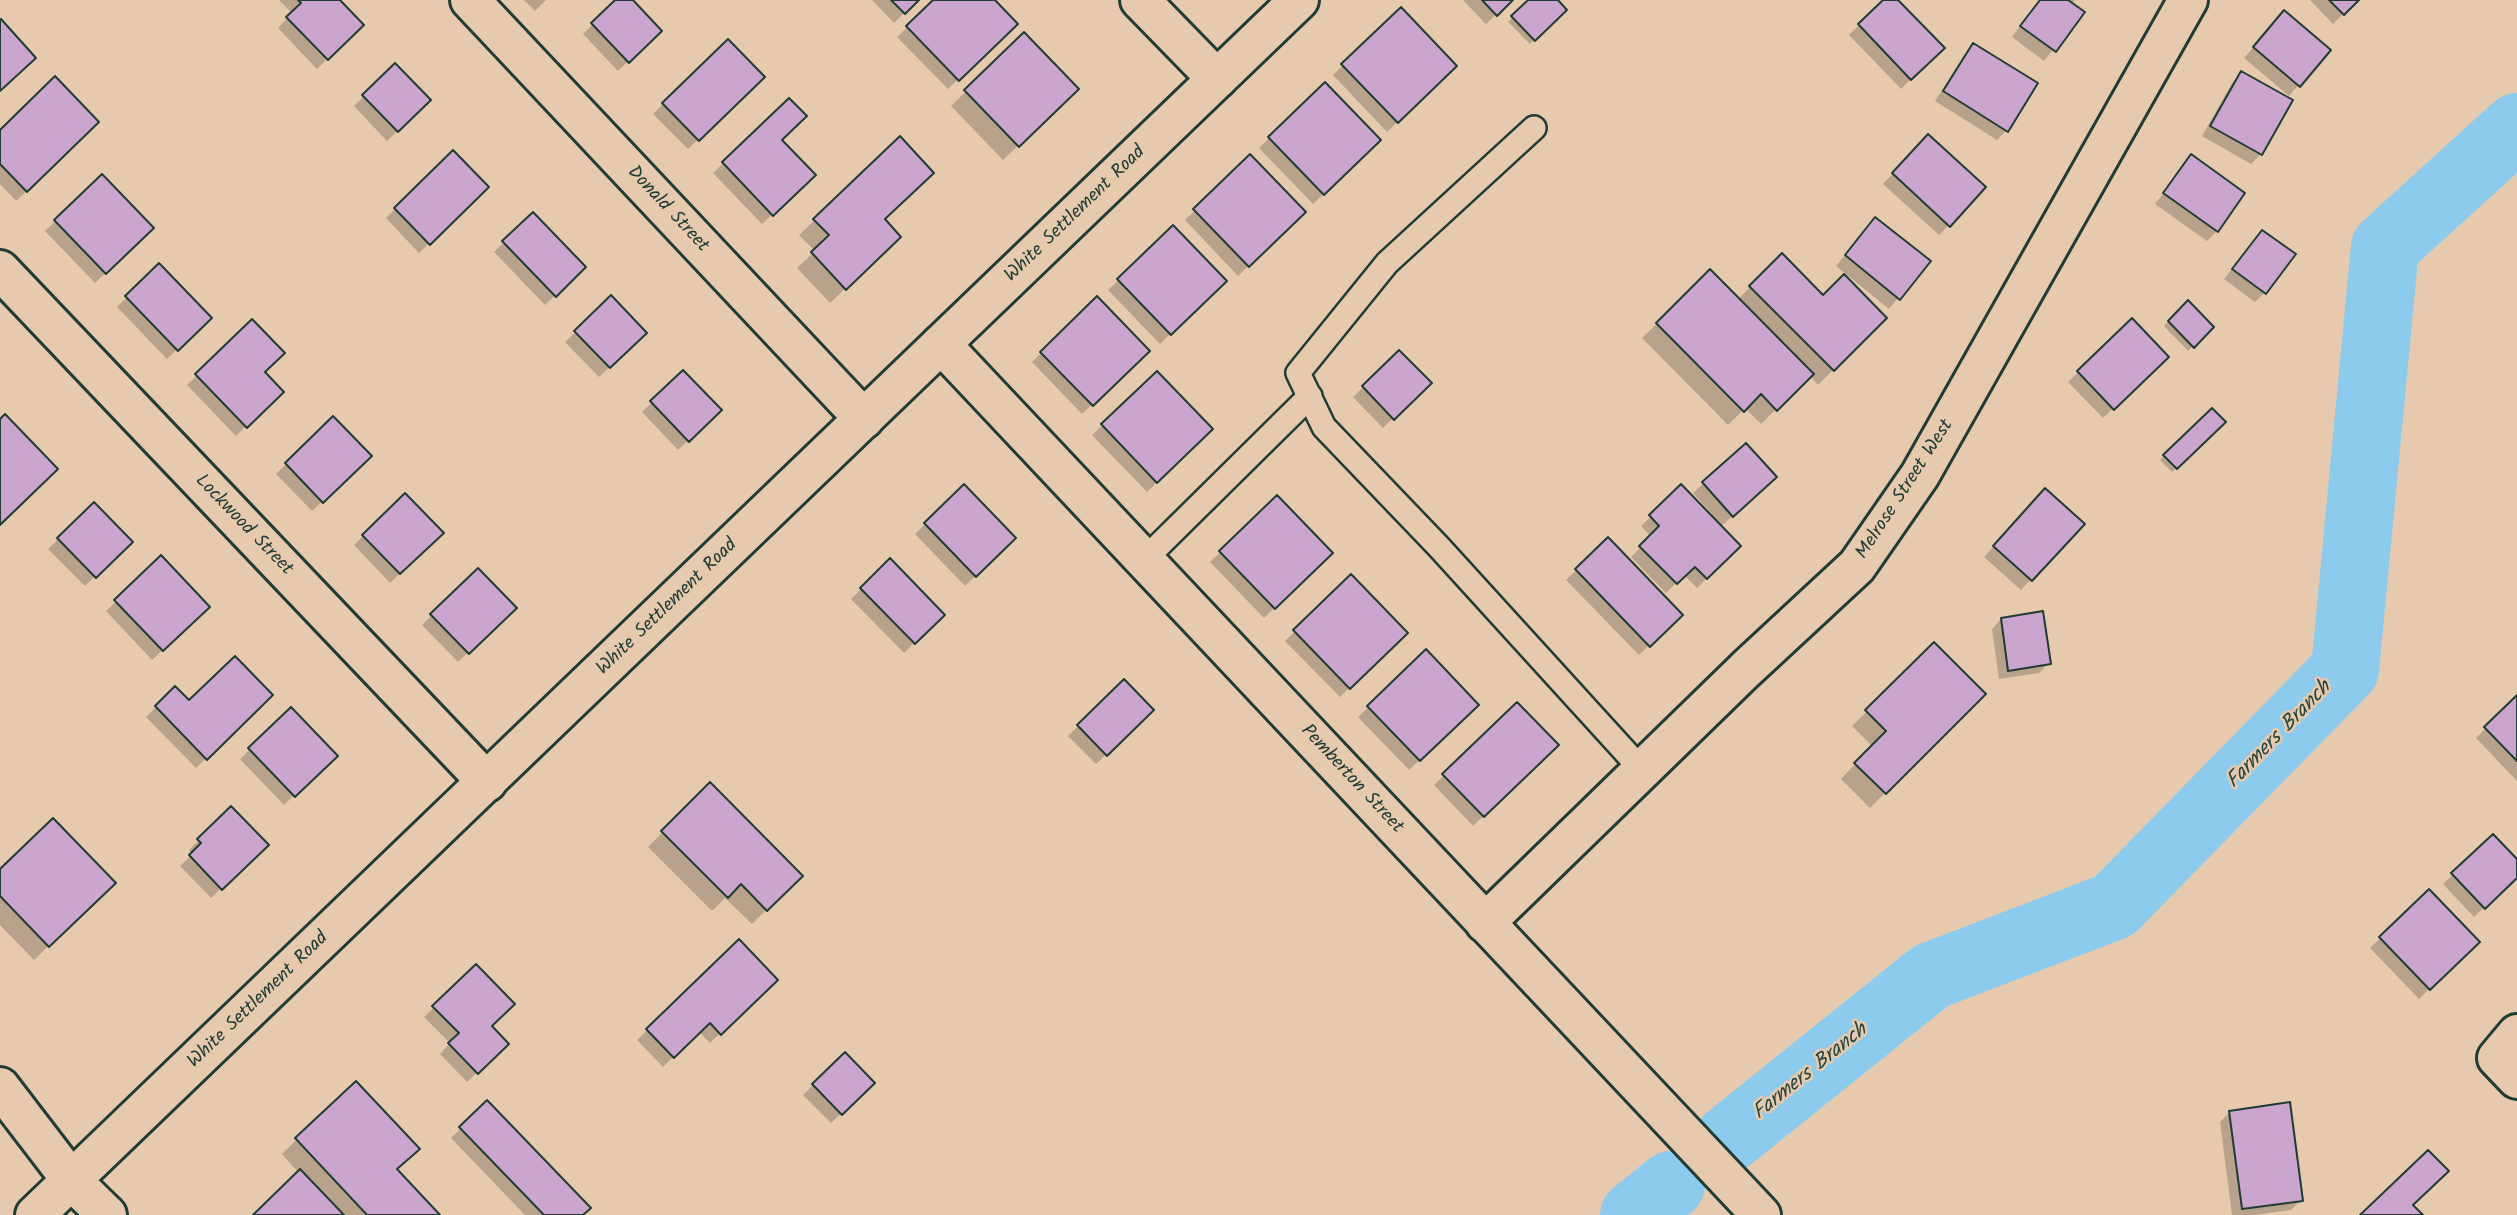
<!DOCTYPE html>
<html>
<head>
<meta charset="utf-8">
<style>
	body { margin:0 }
	canvas { display:block; background:#e7caae }
</style>
</head>
<body>
<canvas width="2517" height="1215"></canvas>
<script>
const g = document.querySelector('canvas').getContext('2d');
g.lineJoin = 'round';
function paint(path, color) { g.fillStyle = color; g.fill(path, 'evenodd'); }
const poly = rows => new Path2D(rows.map(r => 'M' + r).join(''));
function stroke(path, color, width, dash) { g.strokeStyle = color; g.lineWidth = width; g.lineCap = dash ? 'butt' : 'round'; g.setLineDash(dash || []); g.stroke(path); }
function drawText(font, color, halo, rows, align = 'center') {
  g.font = font + ' Kalam,sans-serif'; g.lineWidth = 5; g.setLineDash([]); g.textBaseline = 'middle'; g.strokeStyle = halo; g.fillStyle = color; for (const [text, x, y, turn = 0] of rows) {
    g.save(); g.translate(x, y); g.rotate((+turn || 0) * Math.PI / 180); g.textAlign = isNaN(turn) ? turn : align; if (halo) g.strokeText(text, 0, 0); g.fillText(text, 0, 0); g.restore();
  }
}
paint(poly([
	[279,0,338,0,362,25,317,69,278,28,292,13],
	[524,0,546,0,535,11],
	[618,0,630,0,660,31,618,71,583,34],
	[872,0,917,0,894,23],
	[936,0,992,0,1016,24,948,89,897,37],
	[1463,0,1511,0,1486,24],
	[1530,0,1555,0,1565,10,1530,44,1508,22],
	[1885,0,1896,0,1942,48,1901,89,1849,35],
	[2039,0,2075,0,2071,4,2083,13,2044,61,2012,37],
	[2310,0,2357,0,2333,24],
	[1400,10,1455,66,1387,132,1333,75],
	[2275,22,2328,50,2289,96,2244,58],
	[1024,34,1077,89,1003,160,951,106],
	[728,41,763,77,688,149,653,114],
	[1973,45,2007,130,1997,140,1935,101,1964,55],
	[395,66,429,100,387,141,354,106],
	[2242,73,2261,154,2251,164,2202,136,2232,83],
	[1325,84,1379,140,1313,204,1259,148],
	[789,100,780,140,813,175,762,224,713,173],
	[97,122,16,201,0,184,0,132],
	[900,139,883,220,884,252,830,303,797,268,815,251,799,235],
	[1918,146,1949,225,1939,235,1883,184],
	[453,153,487,187,419,253,386,218],
	[1250,157,1304,212,1238,276,1185,220],
	[2192,157,2217,231,2207,241,2155,204],
	[102,176,152,228,95,283,45,231],
	[533,214,584,267,545,305,494,252],
	[1875,219,1928,262,1889,309,1836,266],
	[1173,228,1224,281,1160,344,1108,290],
	[2262,232,2264,293,2255,302,2224,279],
	[1782,256,1823,297,1885,318,1818,385,1810,376,1761,424,1745,408,1728,425,1642,338,1710,272,1738,299],
	[159,265,210,318,167,359,117,307],
	[611,298,645,333,599,377,565,342],
	[1097,299,1147,351,1082,414,1032,362],
	[2188,303,2212,327,2188,351,2164,326],
	[2132,321,2167,357,2103,418,2068,382],
	[252,322,263,372,281,392,236,436,187,385],
	[1399,352,1429,383,1383,428,1353,397],
	[683,372,719,410,678,450,642,412],
	[1157,373,1211,429,1147,492,1092,435],
	[2212,410,2224,422,2172,472,2160,460],
	[333,418,370,456,312,511,276,474],
	[1745,445,1765,487,1720,527,1739,546,1697,588,1684,575,1666,593,1631,557,1651,537,1641,526,1681,487,1710,516,1712,514,1693,493],
	[964,487,1014,538,965,586,915,534],
	[405,495,441,533,390,583,354,545],
	[1277,498,1330,553,1264,618,1210,562],
	[2036,500,2083,524,2021,590,1984,557],
	[94,504,130,542,85,586,48,549],
	[1608,539,1681,615,1639,655,1566,580],
	[161,558,198,617,152,660,106,611],
	[890,561,943,615,904,653,851,599],
	[478,570,514,608,458,662,422,625],
	[1351,576,1406,633,1340,697,1285,641],
	[2001,619,2049,663,2039,673,1999,679,1992,629],
	[1934,645,1983,694,1870,808,1841,779,1872,746,1852,726],
	[1425,652,1476,705,1409,770,1358,717],
	[1124,681,1152,710,1096,764,1068,736],
	[175,688,189,703,271,695,196,768,146,717],
	[2517,698,2517,781,2476,738],
	[1517,705,1556,745,1473,826,1434,785],
	[291,710,335,756,284,805,240,759],
	[710,785,800,876,752,924,725,898,712,911,648,847],
	[231,808,266,845,211,898,180,866,193,854,189,850],
	[2493,836,2517,861,2517,876,2474,917,2443,884],
	[0,872,113,883,34,960,0,925],
	[2429,892,2477,942,2419,999,2370,948],
	[739,942,775,980,710,1043,699,1032,663,1067,637,1040],
	[476,966,490,1026,507,1044,467,1082,440,1054,450,1043,424,1017],
	[845,1054,873,1083,831,1123,803,1095],
	[487,1103,581,1215,525,1215,451,1138],
	[2230,1112,2301,1200,2291,1210,2255,1215,2232,1215,2220,1122],
	[297,1139,395,1170,438,1215,256,1215,299,1173,282,1154]
]), '#0003');
stroke(poly([
	[1727,1140,1931,976,2114,906,2345,670,2385,247,2517,127],
	[1634,1215,1671,1185]
]), '#8ccbed', 68);
const building = poly([
	[298,0,340,0,364,25,328,60,286,17,301,3,298,0],
	[615,0,633,0,662,31,629,63,591,23,615,0],
	[891,0,919,0,905,14,891,0],
	[933,0,995,0,1018,24,959,81,906,26,933,0],
	[1482,0,1513,0,1497,16,1482,0],
	[1528,0,1558,0,1567,10,1535,41,1511,16,1528,0],
	[1883,0,1898,0,1945,48,1911,80,1858,24,1883,0],
	[2040,0,2068,0,2085,12,2056,52,2020,26,2040,0],
	[2329,0,2359,0,2344,15,2329,0],
	[1401,7,1457,66,1398,123,1341,64,1401,7],
	[2284,10,2331,50,2300,87,2253,47,2284,10],
	[1,19,36,58,0,91,0,20,1,19],
	[1024,32,1079,89,1019,147,964,90,1024,32],
	[728,39,765,77,699,141,662,103,728,39],
	[1973,43,2038,83,2008,132,1943,91,1973,43],
	[395,63,431,100,398,132,362,95,395,63],
	[2241,71,2293,100,2262,155,2210,126,2241,71],
	[55,76,99,122,27,192,0,164,0,130,55,76],
	[1325,82,1381,140,1324,195,1268,137,1325,82],
	[789,98,807,116,782,140,816,175,773,216,722,162,789,98],
	[1928,134,1986,187,1950,227,1892,173,1928,134],
	[900,136,934,173,885,219,901,237,846,290,811,252,829,235,813,219,900,136],
	[453,150,489,187,430,245,394,208,453,150],
	[1250,154,1306,212,1249,267,1193,209,1250,154],
	[2191,154,2245,193,2218,232,2163,193,2191,154],
	[102,174,154,228,106,274,54,220,102,174],
	[533,212,586,267,556,297,502,241,533,212],
	[1875,217,1931,261,1900,300,1845,255,1875,217],
	[1173,225,1227,281,1171,335,1117,279,1173,225],
	[2262,230,2296,254,2266,294,2232,269,2262,230],
	[1782,253,1823,295,1844,274,1887,318,1834,371,1749,286,1782,253],
	[159,263,212,318,178,351,125,296,159,263],
	[1710,269,1814,374,1777,411,1761,394,1744,412,1656,323,1710,269],
	[611,295,647,333,610,368,574,331,611,295],
	[1097,296,1150,351,1093,406,1040,352,1097,296],
	[2188,300,2214,327,2194,348,2168,321,2188,300],
	[2132,318,2169,357,2114,410,2077,371,2132,318],
	[252,319,285,353,265,372,284,392,247,428,195,374,252,319],
	[1399,350,1432,383,1394,420,1362,386,1399,350],
	[683,370,722,410,689,442,650,401,683,370],
	[1157,371,1213,429,1157,483,1101,424,1157,371],
	[2212,408,2226,422,2177,469,2163,455,2212,408],
	[5,414,58,469,0,525,0,419,5,414],
	[333,416,372,456,323,503,285,463,333,416],
	[1746,443,1777,477,1733,517,1702,482,1746,443],
	[964,484,1016,538,976,577,924,523,964,484],
	[1681,484,1741,546,1707,579,1695,567,1677,584,1639,546,1659,526,1649,515,1681,484],
	[2045,488,2085,524,2032,581,1993,546,2045,488],
	[405,493,444,533,400,574,362,535,405,493],
	[1277,495,1333,553,1275,609,1219,551,1277,495],
	[94,502,133,542,96,578,57,538,94,502],
	[1608,537,1683,615,1650,647,1575,569,1608,537],
	[161,555,210,607,163,651,114,600,161,555],
	[890,558,945,615,915,644,860,588,890,558],
	[478,568,517,608,469,654,430,614,478,568],
	[1351,574,1408,633,1350,689,1293,630,1351,574],
	[2043,611,2051,664,2008,671,2001,618,2043,611],
	[1934,642,1986,694,1886,794,1854,763,1886,731,1865,710,1934,642],
	[1426,649,1479,705,1420,761,1367,706,1426,649],
	[235,656,273,695,207,760,155,706,175,686,189,700,235,656],
	[1124,679,1154,710,1107,756,1077,725,1124,679],
	[2517,695,2517,761,2484,727,2517,695],
	[1517,702,1559,745,1484,817,1442,774,1517,702],
	[291,707,338,756,295,797,248,748,291,707],
	[710,782,803,876,767,911,741,884,728,898,661,831,710,782],
	[231,806,269,845,222,890,189,855,201,843,197,839,231,806],
	[53,818,116,883,49,947,0,896,0,869,53,818],
	[2493,834,2517,859,2517,878,2485,909,2451,873,2493,834],
	[2429,889,2480,942,2430,990,2379,937,2429,889],
	[739,939,778,980,721,1035,710,1023,674,1058,646,1029,739,939],
	[476,964,515,1004,492,1026,509,1044,478,1074,448,1043,459,1033,432,1006,476,964],
	[845,1052,875,1083,842,1115,812,1084,845,1052],
	[356,1081,420,1149,397,1169,440,1215,367,1215,295,1138,356,1081],
	[487,1100,591,1208,583,1215,544,1215,459,1127,487,1100],
	[2290,1102,2303,1201,2242,1209,2229,1111,2290,1102],
	[2428,1150,2449,1171,2413,1205,2423,1215,2360,1215,2428,1150],
	[300,1169,344,1215,253,1215,300,1169]
]);
paint(building, '#cba5cd');
stroke(building, '#1f3d34', 2);
const service = poly([
	[1534,128,1387,263,1298,373,1324,427,1439,547,1642,770],
	[1144,560,1310,396]
]);
const minor = poly([
	[470,0,864,419],
	[1140,0,1217,79],
	[0,270,487,782],
	[941,344,1761,1215],
	[1485,923,1746,669,1857,566,1920,475,2188,0],
	[2517,1034,2497,1058,2517,1079],
	[0,1087,72,1181,107,1215]
]);
const secondary = poly([
	[35,1215,1299,0]
]);
stroke(service, '#1f3d34', 28);
stroke(minor, '#1f3d34', 44);
stroke(secondary, '#1f3d34', 44);
stroke(service, '#e7caae', 23);
stroke(minor, '#e7caae', 38);
stroke(secondary, '#e7caae', 38);
drawText('19px', '#1f3d34', '#e7caae', [
	["Donald Street",667,210,47],
	["White Settlement Road",1076,215,-44],
	["Melrose Street West",1906,490,-57],
	["Lockwood Street",243,526,46],
	["White Settlement Road",668,608,-44],
	["Pemberton Street",1351,780,47],
	["White Settlement Road",259,1001,-44]
]);
drawText('italic 21px', '#24443d', '#e7caae', [
	["Farmers Branch",2280,736,-46],
	["Farmers Branch",1811,1073,-39]
]);
</script>
</body>
</html>
